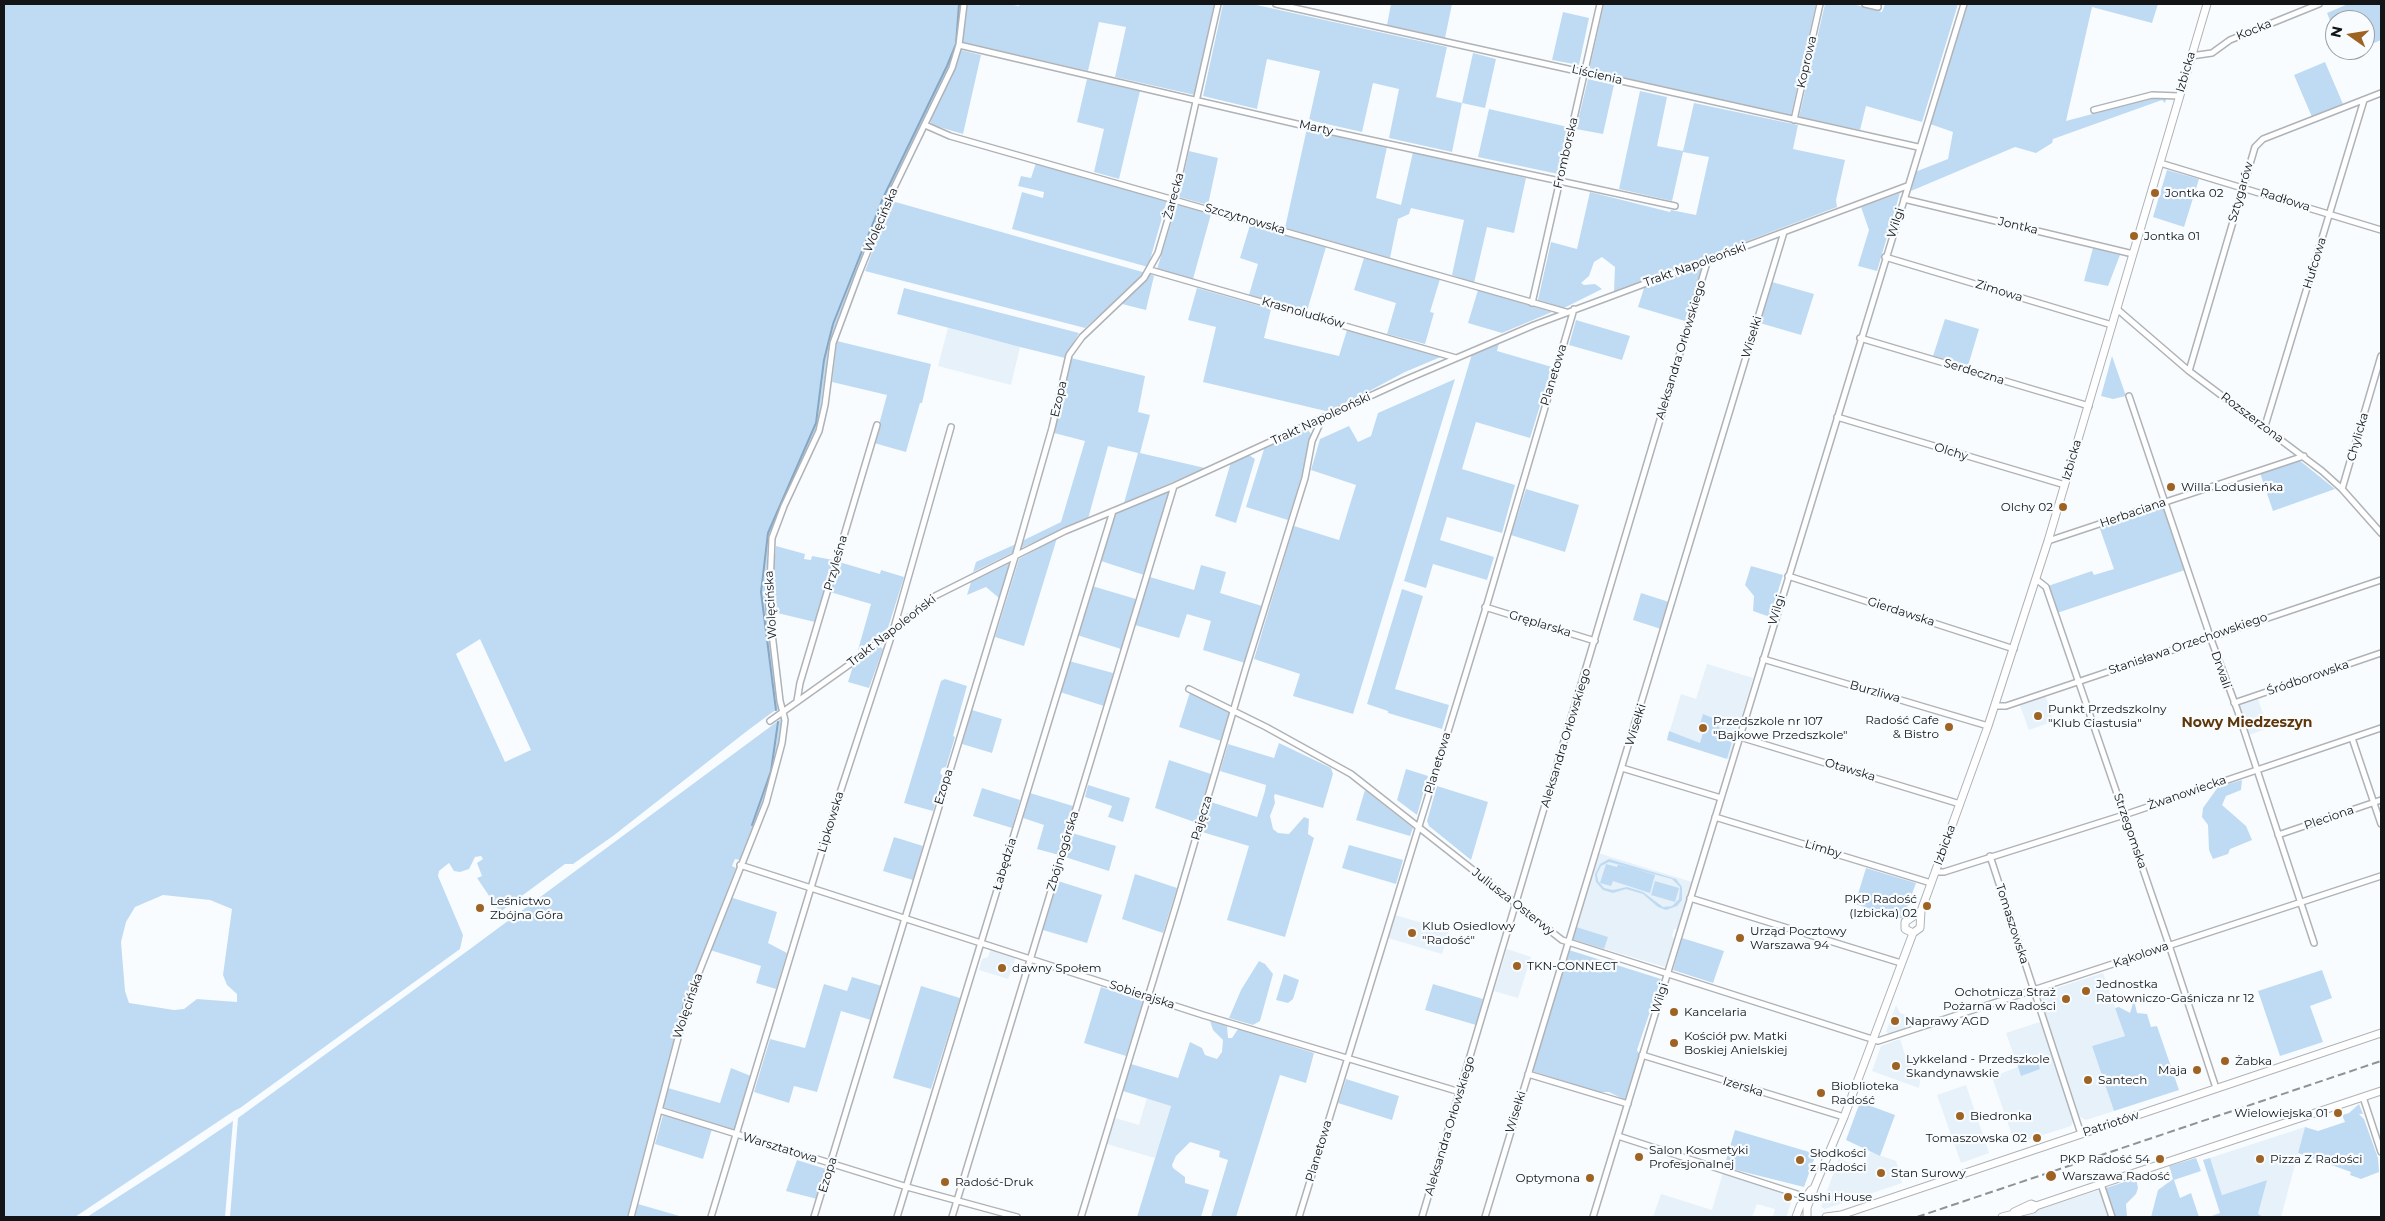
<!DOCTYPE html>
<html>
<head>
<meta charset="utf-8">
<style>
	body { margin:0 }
	#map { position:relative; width:2385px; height:1221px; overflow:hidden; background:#f8fcff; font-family:Montserrat,sans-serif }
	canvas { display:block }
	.frame { position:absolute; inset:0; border:5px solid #121415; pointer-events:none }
	.north { position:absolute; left:2325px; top:10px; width:50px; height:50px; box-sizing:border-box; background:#f8fcff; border:1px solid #9c9fa1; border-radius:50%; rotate:283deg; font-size:14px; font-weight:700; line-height:20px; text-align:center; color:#121415 }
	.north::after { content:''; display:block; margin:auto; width:18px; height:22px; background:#9e6323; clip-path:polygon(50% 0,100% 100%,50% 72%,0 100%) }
</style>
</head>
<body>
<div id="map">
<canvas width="2385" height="1221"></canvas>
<div class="frame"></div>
<div class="north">N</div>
</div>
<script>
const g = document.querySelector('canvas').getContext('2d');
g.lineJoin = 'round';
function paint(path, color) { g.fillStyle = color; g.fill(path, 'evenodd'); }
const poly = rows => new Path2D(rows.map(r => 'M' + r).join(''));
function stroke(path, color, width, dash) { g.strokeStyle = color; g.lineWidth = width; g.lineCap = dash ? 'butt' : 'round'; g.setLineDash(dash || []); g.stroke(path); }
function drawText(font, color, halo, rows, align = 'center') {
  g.font = font + ' Montserrat,sans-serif'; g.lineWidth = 4.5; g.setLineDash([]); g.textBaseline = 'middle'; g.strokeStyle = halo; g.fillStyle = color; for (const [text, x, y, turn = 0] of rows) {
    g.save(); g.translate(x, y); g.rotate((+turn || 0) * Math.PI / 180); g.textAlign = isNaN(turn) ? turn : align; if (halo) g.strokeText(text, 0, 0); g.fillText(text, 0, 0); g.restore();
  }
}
paint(poly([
	[948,328,1020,347,1011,385,938,366],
	[1707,664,1753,678,1739,725,1736,726,1737,733,1729,759,1667,740,1681,694,1696,699],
	[2045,694,2054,721,2029,730,2019,703],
	[2258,699,2268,728,2249,735,2239,705],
	[1598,853,1692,882,1677,929,1674,929,1672,936,1674,939,1665,967,1572,939],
	[1395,915,1449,931,1442,954,1388,938],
	[991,949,1016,957,1008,979,979,970,982,959,988,957],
	[1507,949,1531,957,1518,998,1494,991],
	[2103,973,2125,1036,2092,1046,2114,1111,2086,1120,2080,1117,2039,996,2041,993],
	[1896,1005,1900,1013,1924,1022,1890,1034,1886,1032],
	[2040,1022,2074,1120,2071,1126,2015,1144,1992,1077,2018,1067,2006,1033],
	[1900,1039,1907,1061,1916,1058,1920,1082,1919,1088,1872,1071,1881,1046],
	[1966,1085,1989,1153,1961,1163,1937,1095],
	[1147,1098,1171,1105,1155,1158,1107,1144,1115,1118,1139,1125],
	[2305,1127,2281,1217,2264,1217,2258,1214,2266,1180,2222,1195,2210,1158],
	[1870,1152,1896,1161,1902,1183,1825,1209,1821,1207,1839,1159,1864,1168],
	[1723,1173,1792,1195,1793,1197,1786,1217,1773,1216,1775,1209,1757,1204,1752,1217,1653,1217,1661,1194,1712,1210],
	[2099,1190,2109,1217,2017,1217]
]), '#e6f1fa');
paint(poly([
	[4,4,962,4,953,59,890,190,859,267,831,341,817,430,777,517,768,546,765,596,780,710,774,711,747,731,613,836,573,864,565,864,500,912,477,878,482,876,477,863,483,859,481,856,475,857,469,869,460,872,454,871,449,863,439,871,438,876,463,935,460,949,240,1108,234,1111,75,1217,4,1217],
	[480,639,531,750,505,762,456,654],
	[163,895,210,900,232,909,223,975,227,985,237,994,237,1002,197,999,184,1009,174,1010,129,1003,125,991,121,942,126,922,135,907],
	[966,4,1008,4,1019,6,1020,4,1214,4,1195,95,1115,77,1126,27,1099,22,1088,71,962,42],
	[1223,4,1252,4,1447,47,1436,97,1462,103,1473,53,1496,59,1485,108,1462,103,1452,152,1389,138,1399,89,1373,83,1362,132,1309,120,1320,71,1267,59,1257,109,1203,96],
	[1391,4,1452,4,1445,38,1387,25],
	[1604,4,1816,4,1791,115,1589,71],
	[1825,4,1853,4,1882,12,1885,4,1958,4,1922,122,1866,106,1860,130,1799,117],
	[1967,4,2158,4,2152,23,2092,7,2066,121,2160,96,2167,96,2165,103,2162,100,2053,139,2052,143,2036,153,2015,147,1911,191,1915,172,1948,159,1953,132,1930,124],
	[2348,4,2381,4,2381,40,2365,47,2365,20,2335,20,2335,33,2327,13],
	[1563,12,1589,18,1579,65,1552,60],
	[961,50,981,55,963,134,932,125,930,121],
	[2325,62,2343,104,2312,117,2294,75],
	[1087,79,1140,91,1119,179,1094,172,1104,129,1077,122],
	[1588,79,1614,85,1603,134,1576,129],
	[1640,91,1667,97,1657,146,1683,151,1694,103,1798,125,1793,149,1845,160,1836,200,1837,207,1705,257,1685,321,1638,307,1644,288,1669,279,1667,273,1614,292,1615,267,1602,257,1594,262,1589,276,1581,283,1584,285,1595,284,1602,289,1564,308,1538,300,1551,242,1577,249,1590,192,1670,212,1671,210,1696,215,1709,157,1683,152,1672,201,1619,189],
	[1489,109,1568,127,1558,174,1478,157],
	[1307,128,1387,147,1376,198,1401,205,1413,152,1526,178,1514,233,1487,227,1474,283,1452,275,1464,220,1411,208,1409,214,1398,219,1390,258,1285,228],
	[1189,151,1218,158,1208,205,1179,197],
	[1036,163,1167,200,1148,267,1012,229,1022,192,1043,198,1044,192,1018,186,1021,176,1031,178],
	[2167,170,2199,179,2184,227,2153,217],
	[1900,193,1877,271,1858,266,1869,230,1861,207],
	[892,201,1146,273,1085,328,865,271],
	[1177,204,1211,214,1193,279,1157,269],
	[1250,225,1326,247,1307,311,1249,295,1258,264,1240,258],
	[2093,248,2120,255,2108,286,2084,281],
	[1364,258,1440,279,1430,312,1434,313,1425,344,1387,334,1396,303,1354,290],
	[1150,274,1154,276,1146,310,1122,304],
	[1772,282,1814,294,1801,335,1760,323],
	[904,288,1079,333,1065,358,1016,346,897,314],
	[1197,288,1271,309,1264,338,1339,356,1347,330,1443,356,1405,372,1330,412,1203,382,1216,327,1188,320],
	[1478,290,1552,312,1502,333,1468,323],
	[1945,319,1979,329,1968,366,1933,356],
	[1576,320,1630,336,1622,360,1569,345],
	[837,341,931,364,922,403,920,403,906,452,874,443,887,395,832,382],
	[1499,343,1497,351,1552,367,1530,438,1476,422,1462,469,1515,485,1502,533,1447,517,1440,540,1494,557,1487,580,1433,564,1426,588,1404,581,1472,354],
	[2112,356,2126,396,2113,399,2101,396],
	[1071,358,1145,376,1138,412,1150,415,1140,453,1205,468,1124,503,1138,453,1108,446,1088,519,1021,548,1024,540,1061,522,1085,441,1054,433],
	[1455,379,1353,714,1293,696,1300,674,1254,659,1294,526,1339,540,1356,485,1311,470,1320,439,1349,426,1358,442,1371,436,1378,413],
	[1307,429,1312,435,1310,449,1288,520,1246,507,1264,449],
	[1249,455,1255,459,1236,523,1215,516,1231,462],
	[2299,460,2335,489,2273,511,2260,473],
	[1170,489,1144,575,1101,561,1116,513],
	[1526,489,1579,505,1565,552,1511,535],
	[2163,505,2185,570,2057,613,2048,586,2092,571,2094,575,2114,569,2099,526],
	[1057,538,1024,646,995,637,1019,559],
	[1016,544,1014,552,973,572,976,562],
	[776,546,805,554,804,559,811,560,812,556,833,560,815,622,773,612,771,595],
	[839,562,880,574,881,570,904,577,888,628,858,650,871,604,830,592],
	[1010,563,999,598,986,587,967,595,971,582],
	[1201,565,1226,572,1220,593,1262,606,1245,663,1203,650,1211,621,1187,614,1179,638,1135,625,1150,577,1194,590],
	[1751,566,1783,575,1770,617,1753,611,1754,596,1745,585],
	[1092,586,1136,599,1121,649,1077,635],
	[1402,589,1423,596,1395,689,1449,705,1442,729,1388,713,1388,711,1367,704],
	[1641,593,1669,602,1661,629,1633,620],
	[880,646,883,649,869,688,848,682,853,666],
	[1069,661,1113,673,1104,706,1060,692],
	[945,679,967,686,953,736,955,737,946,767,942,768,940,773,943,776,933,811,904,803,941,681],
	[1190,692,1231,710,1221,741,1179,727],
	[972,710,1002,719,992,753,962,744],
	[1703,714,1715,719,1715,724,1733,738,1727,759,1667,740,1669,731,1700,743,1704,730,1700,724],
	[782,718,783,727,769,790,740,860,735,859,732,866,736,868,684,1004,627,1217,230,1217,238,1118,470,949],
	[1279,743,1331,768,1333,774,1323,808,1275,794,1274,796,1275,803,1270,816,1273,829,1278,833,1289,834,1304,817,1309,819,1308,834,1314,838,1285,937,1227,920,1249,846,1202,832,1211,802,1257,817,1265,791,1266,785,1220,771,1228,744,1274,758],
	[1169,760,1211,774,1197,823,1155,808],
	[1406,769,1428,776,1417,815,1397,800],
	[2242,780,2241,790,2226,796,2222,805,2246,826,2252,840,2230,849,2228,854,2213,859,2209,850,2208,825,2202,817,2203,808,2218,787],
	[1088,785,1130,798,1123,822,1108,817,1112,806,1085,797],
	[1437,786,1488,802,1471,860,1429,826,1427,821],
	[982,788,1020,800,1012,828,973,816],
	[1365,790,1413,828,1410,836,1356,820],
	[1030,793,1073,806,1059,855,1037,849,1044,825,1023,818],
	[1072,833,1116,846,1109,871,1065,857],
	[894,837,923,846,913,880,883,871],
	[1349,845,1403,860,1396,884,1342,868],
	[1609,859,1676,879,1682,887,1682,900,1677,906,1666,910,1658,907,1643,894,1626,889,1613,893,1603,890,1596,882,1595,874,1600,864],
	[1609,862,1672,879,1680,887,1679,899,1672,906,1663,907,1643,892,1627,887,1613,890,1604,888,1598,881,1597,874,1601,866],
	[1606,864,1617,867,1618,864,1655,875,1650,893,1613,881,1611,886,1600,883],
	[1866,868,1916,883,1903,919,1855,904],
	[1135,874,1177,888,1163,933,1122,919],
	[1058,881,1102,895,1087,943,1043,930],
	[1655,881,1679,888,1675,902,1651,895],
	[730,897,777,912,768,943,787,953,776,989,756,983,761,966,710,950],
	[1576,927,1608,937,1604,949,1572,939],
	[1682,938,1724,951,1713,983,1673,970],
	[1569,950,1661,979,1637,1050,1639,1054,1625,1100,1609,1092,1599,1092,1532,1071],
	[1259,961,1265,964,1273,974,1260,1021,1253,1025,1229,1018,1241,990],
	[2322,970,2332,998,2310,1006,2323,1042,2280,1056,2258,991],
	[1284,974,1299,980,1293,999,1288,1003,1276,1000],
	[852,977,882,986,871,1020,841,1011,817,1092,794,1086,789,1103,754,1092,770,1039,805,1048,824,984,847,991],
	[1433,984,1483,999,1476,1025,1425,1010],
	[921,986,960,998,931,1089,893,1078],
	[1101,987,1143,1001,1126,1056,1084,1043],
	[2134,1000,2137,1013,2147,1014,2151,1027,2157,1026,2179,1090,2114,1111,2092,1046,2125,1036,2115,1008,2119,1007,2130,1013],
	[1210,1021,1227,1026,1228,1038,1232,1038,1238,1029,1314,1053,1306,1083,1280,1075,1236,1217,1211,1217,1228,1160,1219,1157,1220,1151,1190,1142,1176,1156,1172,1165,1173,1168,1185,1177,1185,1183,1209,1190,1201,1217,1137,1217,1171,1106,1123,1091,1131,1064,1178,1078,1190,1042,1202,1048,1205,1055,1217,1059,1222,1052,1223,1040,1213,1030],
	[2036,1056,2040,1069,2021,1076,2017,1063],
	[731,1068,751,1076,734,1130,663,1107,668,1088,720,1103],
	[1346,1079,1399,1096,1392,1120,1338,1103],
	[1860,1102,1895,1115,1880,1156,1846,1140],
	[2359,1104,2363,1114,2359,1114,2364,1119,2378,1158,2379,1172,2361,1179,2350,1175,2351,1172,2298,1153,2305,1127,2318,1131,2345,1122,2342,1115,2349,1113],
	[663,1115,712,1129,703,1159,655,1144],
	[233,1121,225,1217,87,1217,177,1159],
	[1735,1130,1816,1154,1804,1187,1724,1167],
	[2196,1158,2201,1171,2174,1180,2180,1198,2191,1193,2199,1217,2151,1217,2158,1190,2173,1179,2169,1166],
	[2210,1158,2222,1195,2267,1180,2258,1214,2264,1217,2209,1217,2220,1213,2203,1160],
	[797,1160,826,1169,817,1199,786,1191],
	[2136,1178,2138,1188,2136,1194,2126,1204,2127,1217,2115,1217,2106,1188],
	[638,1204,683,1217,635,1217]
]), '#bfdbf3');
stroke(poly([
	[776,710,761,592,768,533,816,423,824,360,833,324,883,198,947,66,956,44,959,4],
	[752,825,771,771,778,722]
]), '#85a7c4', 2);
const street = poly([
	[1276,4,1918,147],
	[1865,4,1878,7],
	[959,45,1301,125,1675,206],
	[2191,56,2212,53,2230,40,2319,4],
	[2094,110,2152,95,2179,96],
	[1794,120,1820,4],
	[925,125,950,136,1566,312],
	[2160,163,2381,230],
	[1904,199,2133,254],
	[1885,257,2112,325],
	[1150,270,1456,358],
	[1532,303,1600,4],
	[2117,309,2189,371,2322,471,2342,489,2381,533],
	[1860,338,2089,406],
	[2189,371,2255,147,2263,139,2381,93],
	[2129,396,2212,642,2237,709,2314,943],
	[1837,417,2065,485],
	[2265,426,2364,100],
	[2342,489,2381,356],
	[2048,541,2304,456],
	[1788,576,2014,649],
	[2036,579,2046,587,2169,945,2216,1088],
	[1485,607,1595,641],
	[1763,659,1988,726],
	[1189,689,1266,727,1351,774,1562,940,1878,1041,2381,876],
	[797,701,800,683,877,425],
	[2234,703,2381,653],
	[1995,706,2006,706,2381,580],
	[770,721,860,657,935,596,1065,531,1174,486,1405,380,1534,325,1907,186],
	[1740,737,1960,804],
	[2352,738,2381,824],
	[1622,768,1721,798],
	[1715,817,1931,883],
	[2278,835,2381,800],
	[1990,856,2081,1134],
	[740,865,1203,1015,1460,1092],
	[1935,872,1944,872,2124,815,2381,728],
	[1690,898,1901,963],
	[1642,1055,1844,1117],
	[1528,1074,1628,1104],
	[2363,1097,2381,1152],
	[659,1110,907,1187,1017,1217],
	[1618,1136,1806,1197],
	[2101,1184,2112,1217],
	[631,1217,688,1000,766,803,782,743,785,720,780,701,769,608,772,538,784,506,819,431,825,405,833,343,859,273,890,196,952,68,959,45,964,4],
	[711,1217,837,802,893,631,951,427],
	[814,1217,1015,557,1052,428,1069,355,1082,337,1144,278,1158,253,1174,199,1218,4],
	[897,1217,1113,511],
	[952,1217,1174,486],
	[1081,1217,1177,902,1245,671,1305,478,1312,441,1322,419],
	[1299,1217,1485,611,1574,309],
	[1422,1217,1708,259],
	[1485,1217,1784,232],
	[1593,1217,1964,4]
]);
const secondary = poly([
	[1913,933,1920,928,1921,911,1988,726,2048,541,2207,4],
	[1913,933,1905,929,1905,922,1921,911],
	[2014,1212,2031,1204,2036,1206],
	[1796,1217,1800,1206,1811,1190],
	[1807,1217,1807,1208,1815,1186,1844,1117,1913,933],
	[1826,1217,1841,1215,2381,1033],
	[2002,1217,2033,1209,2036,1206,2101,1184,2381,1091]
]);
stroke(street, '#afb3b7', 8);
stroke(secondary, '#afb3b7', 9);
stroke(street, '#fff', 5);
stroke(secondary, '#fff', 7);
stroke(poly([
	[1917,1217,2381,1061]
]), '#909395', 2, [8, 4]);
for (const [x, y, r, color] of [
	[2155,193,5,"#9e6323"],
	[2134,236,5,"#9e6323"],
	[2171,487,5,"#9e6323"],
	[2063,507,5,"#9e6323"],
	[2038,716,5,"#9e6323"],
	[1949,727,5,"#9e6323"],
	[1703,728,5,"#9e6323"],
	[1927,906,5,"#9e6323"],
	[480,908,5,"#9e6323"],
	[1412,933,5,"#9e6323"],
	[1740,938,5,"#9e6323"],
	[1517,966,5,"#9e6323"],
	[1002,968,5,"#9e6323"],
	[2086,991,5,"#9e6323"],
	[2066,999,5,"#9e6323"],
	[1674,1012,5,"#9e6323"],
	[1895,1021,5,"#9e6323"],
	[1674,1043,5,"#9e6323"],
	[2225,1061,5,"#9e6323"],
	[1896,1066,5,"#9e6323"],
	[2197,1070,5,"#9e6323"],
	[2088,1080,5,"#9e6323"],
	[1821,1093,5,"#9e6323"],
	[2338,1113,5,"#9e6323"],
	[1960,1116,5,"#9e6323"],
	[2037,1138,5,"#9e6323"],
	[1639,1157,5,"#9e6323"],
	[2160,1159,5,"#9e6323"],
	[2260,1159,5,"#9e6323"],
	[1800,1160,5,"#9e6323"],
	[1881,1173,5,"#9e6323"],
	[2051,1176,6,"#9e6323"],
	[1590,1178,5,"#9e6323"],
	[945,1182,5,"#9e6323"],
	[1788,1197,5,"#9e6323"]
]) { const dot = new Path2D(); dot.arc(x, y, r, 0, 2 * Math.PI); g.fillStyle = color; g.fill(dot); stroke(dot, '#f8fcff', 2); }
drawText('12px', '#121415', '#f8fcff', [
	["Kocka",2254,30,-22],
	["Koprowa",1807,62,-77],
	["Izbicka",2186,72,-74],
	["Liścienia",1597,75,13],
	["Marty",1316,128,12],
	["Fromborska",1566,153,-77],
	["Sztygarów",2241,192,-74],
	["Żarecka",1174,196,-75],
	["Radłowa",2285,200,17],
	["Szczytnowska",1245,219,16],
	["Wolęcińska",881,220,-67],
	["Wilgi",1896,223,-72],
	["Jontka",2018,226,13],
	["Hufcowa",2315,263,-73],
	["Trakt Napoleoński",1695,265,-20],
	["Zimowa",1999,291,17],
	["Krasnoludków",1303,313,16],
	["Wisełki",1752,337,-73],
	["Aleksandra Orłowskiego",1681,350,-73],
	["Serdeczna",1974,372,17],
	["Planetowa",1554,375,-73],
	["Ezopa",1059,399,-77],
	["Rozszerzona",2252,418,37],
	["Trakt Napoleoński",1321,419,-25],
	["Chylicka",2358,437,-74],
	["Olchy",1951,452,17],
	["Izbicka",2072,460,-74],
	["Herbaciana",2133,513,-19],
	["Przyleśna",836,563,-74],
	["Wolęcińska",771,605,-93],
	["Wilgi",1777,610,-73],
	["Gierdawska",1901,612,18],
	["Gręplarska",1540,624,17],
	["Trakt Napoleoński",892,631,-38],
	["Stanisława Orzechowskiego",2188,644,-19],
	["Drwali",2221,670,71],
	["Śródborowska",2308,678,-19],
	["Burzliwa",1875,692,16],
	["Wisełki",1636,725,-72],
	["Aleksandra Orłowskiego",1566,738,-73],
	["Planetowa",1438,763,-73],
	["Otawska",1850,770,17],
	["Ezopa",944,787,-73],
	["Żwanowiecka",2187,793,-19],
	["Pajęcza",1202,818,-73],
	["Pleciona",2329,818,-19],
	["Lipkowska",831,822,-73],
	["Strzegomska",2130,831,71],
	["Izbicka",1945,845,-70],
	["Limby",1823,849,17],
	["Zbójnogórska",1063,851,-73],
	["Łabędzia",1005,864,-73],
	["Juliusza Osterwy",1513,902,38],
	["Tomaszowska",2012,924,72],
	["Kąkolowa",2141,955,-19],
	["Sobierajska",1142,995,18],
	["Wilgi",1660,998,-73],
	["Wolęcińska",688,1006,-71],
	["Izerska",1743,1087,17],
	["Wisełki",1516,1112,-73],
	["Patriotów",2111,1124,-18],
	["Aleksandra Orłowskiego",1450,1126,-73],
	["Warsztatowa",780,1148,17],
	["Planetowa",1319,1151,-73],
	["Ezopa",828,1175,-73]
]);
drawText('12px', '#121415', '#f8fcff', [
	["Jontka 02",2165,193],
	["Jontka 01",2144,236],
	["Willa Lodusieńka",2181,487],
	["Olchy 02",2053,507,"right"],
	["Punkt Przedszkolny",2048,709],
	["\"Klub Ciastusia\"",2048,723],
	["Radość Cafe",1939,720,"right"],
	["& Bistro",1939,734,"right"],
	["Przedszkole nr 107",1713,721],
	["\"Bajkowe Przedszkole\"",1713,735],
	["PKP Radość",1917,899,"right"],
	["(Izbicka) 02",1917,913,"right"],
	["Leśnictwo",490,901],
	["Zbójna Góra",490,915],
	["Klub Osiedlowy",1422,926],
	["\"Radość\"",1422,940],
	["Urząd Pocztowy",1750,931],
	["Warszawa 94",1750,945],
	["TKN-CONNECT",1527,966],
	["dawny Społem",1012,968],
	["Jednostka",2096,984],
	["Ratowniczo-Gaśnicza nr 12",2096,998],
	["Ochotnicza Straż",2056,992,"right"],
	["Pożarna w Radości",2056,1006,"right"],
	["Kancelaria",1684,1012],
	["Naprawy AGD",1905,1021],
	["Kościół pw. Matki",1684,1036],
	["Boskiej Anielskiej",1684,1050],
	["Lykkeland - Przedszkole",1906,1059],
	["Skandynawskie",1906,1073],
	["Żabka",2235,1061],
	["Maja",2187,1070,"right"],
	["Santech",2098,1080],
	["Bioblioteka",1831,1086],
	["Radość",1831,1100],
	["Wielowiejska 01",2328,1113,"right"],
	["Biedronka",1970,1116],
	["Tomaszowska 02",2027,1138,"right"],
	["Salon Kosmetyki",1649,1150],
	["Profesjonalnej",1649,1164],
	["Słodkości",1810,1153],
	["z Radości",1810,1167],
	["PKP Radość 54",2150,1159,"right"],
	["Pizza Z Radości",2270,1159],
	["Stan Surowy",1891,1173],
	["Warszawa Radość",2062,1176],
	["Optymona",1580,1178,"right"],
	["Radość-Druk",955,1182],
	["Sushi House",1798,1197]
], 'left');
drawText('bold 14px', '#5f3708', '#f8fcff', [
	["Nowy Miedzeszyn",2247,723]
]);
</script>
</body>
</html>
